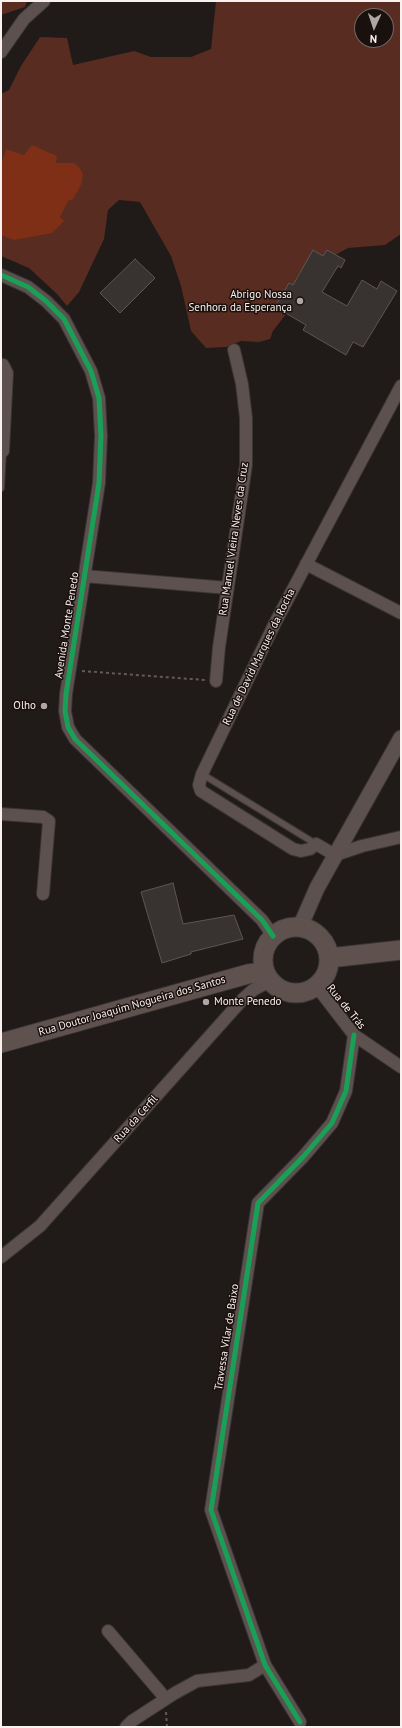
<!DOCTYPE html>
<html>
<head>
<meta charset="utf-8">
<style>
	body { margin:0 }
	#map { position:relative; width:402px; height:1728px; overflow:hidden; background:#201a18; font-family:"PT Sans",sans-serif }
	canvas { display:block }
	.frame { position:absolute; inset:0; border:2px solid #f9f1ef; pointer-events:none }
	.north { position:absolute; left:354px; top:8px; width:40px; height:40px; box-sizing:border-box; background:#1a100d; border:1px solid #736a67; border-radius:50%; rotate:183deg; font-size:11px; font-weight:700; line-height:16px; text-align:center; color:#f9f1ef }
	.north::after { content:''; display:block; margin:auto; width:14px; height:18px; background:#ada6a4; clip-path:polygon(50% 0,100% 100%,50% 72%,0 100%) }
</style>
</head>
<body>
<div id="map">
<canvas width="402" height="1728"></canvas>
<div class="frame"></div>
<div class="north">N</div>
</div>
<script>
const g = document.querySelector('canvas').getContext('2d');
g.lineJoin = 'round';
function paint(path, color) { g.fillStyle = color; g.fill(path, 'evenodd'); }
const poly = rows => new Path2D(rows.map(r => 'M' + r).join(''));
function stroke(path, color, width, dash) { g.strokeStyle = color; g.lineWidth = width; g.lineCap = dash ? 'butt' : 'round'; g.setLineDash(dash || []); g.stroke(path); }
function drawText(font, color, halo, rows, align = 'center') {
  g.font = font + ' "PT Sans",sans-serif'; g.lineWidth = 3; g.setLineDash([]); g.textBaseline = 'middle'; g.strokeStyle = halo; g.fillStyle = color; for (const [text, x, y, turn = 0] of rows) {
    g.save(); g.translate(x, y); g.rotate((+turn || 0) * Math.PI / 180); g.textAlign = isNaN(turn) ? turn : align; if (halo) g.strokeText(text, 0, 0); g.fillText(text, 0, 0); g.restore();
  }
}
paint(poly([
	[1,1,27,1,25,7,1,15],
	[216,1,401,1,401,234,385,245,348,248,298,275,286,314,273,331,270,339,259,342,241,341,226,347,206,348,191,331,181,286,171,256,140,202,119,200,108,210,104,239,79,292,67,306,57,294,29,268,1,256,1,94,9,90,21,66,40,37,67,38,73,65,134,51,151,57,191,57,211,49],
	[362,16,386,16,386,40,362,40]
]), '#582c20');
paint(poly([
	[32,145,57,156,56,163,74,163,79,167,83,174,81,185,73,199,68,201,60,217,64,221,52,233,14,240,1,235,1,165,6,149,24,155]
]), '#7e2f16');
const building = poly([
	[313,250,323,256,327,250,345,260,341,268,338,266,322,292,347,306,362,280,377,289,381,281,397,291,363,347,353,342,346,355,303,330,306,325,275,307,289,283,293,285,313,250],
	[135,259,155,278,120,313,100,293,135,259],
	[173,883,183,924,234,915,243,939,191,952,191,954,162,963,141,892,173,883]
]);
paint(building, '#383231');
stroke(building, '#5c5654', 1);
const service = poly([
	[1,488,3,451],
	[202,774,316,844]
]);
const minor = poly([
	[1,52,24,19,44,1],
	[1,275,28,287,46,301,64,319,91,371,99,398,101,436,99,483,66,694,65,711,68,727,75,739,262,920,273,936],
	[1,365,3,365,7,373,3,451],
	[401,386,275,623,202,774,199,785,201,791,293,849,301,851,310,849,316,844,335,855,362,846,401,837],
	[306,564,401,613],
	[84,576,228,588],
	[216,681,219,647,246,465,246,418,242,384,234,350],
	[1,814,43,817,49,821,43,894],
	[317,987,354,1035,401,1067],
	[1,1257,40,1226,242,1000,253,990,270,981],
	[108,1631,166,1699],
	[300,1722,265,1665,211,1510,258,1203,303,1157,332,1123,346,1091,354,1035],
	[126,1727,132,1721,175,1693,197,1681,249,1675,265,1665]
]);
const tertiary = poly([
	[300,927,317,888,401,738]
]);
const primary = poly([
	'263 960a33 33 0 1 1 66 0a33 33 0 1 1-66 0Z',
	[329,958,401,950],
	[1,1043,248,974,264,972]
]);
stroke(service, '#393533', 8);
stroke(minor, '#393533', 14);
stroke(tertiary, '#393533', 17);
stroke(primary, '#393533', 21);
stroke(poly([
	[82,671,205,680],
	[166,1712,167,1727]
]), '#625a58', 2, [3, 3]);
stroke(service, '#5c514e', 6);
stroke(minor, '#5c514e', 12);
stroke(tertiary, '#5c514e', 15);
stroke(primary, '#5f514e', 19);
stroke(poly([
	[1,275,28,287,46,301,64,319,91,371,99,398,101,436,99,483,66,694,65,711,68,727,75,739,262,920,273,936],
	[300,1722,265,1665,211,1510,258,1203,303,1157,332,1123,346,1091,354,1035]
]), '#1a9f57', 5);
for (const [x, y, r, color] of [
	[300,301,4,"#ada6a4"],
	[44,706,4,"#ada6a4"],
	[206,1002,4,"#ada6a4"]
]) { const dot = new Path2D(); dot.arc(x, y, r, 0, 2 * Math.PI); g.fillStyle = color; g.fill(dot); stroke(dot, '#1a100d', 1.5); }
drawText('11px', '#f9f1ef', '#1a100d', [
	["Abrigo Nossa",292,295],
	["Senhora da Esperança",292,308],
	["Olho",36,706],
	["Monte Penedo",214,1002,"left"]
], 'right');
drawText('11px', '#f9f1ef', '#1a100d', [
	["Rua Manuel Vieira Neves da Cruz",234,539,-82],
	["Avenida Monte Penedo",67,625,-81],
	["Rua de David Marques da Rocha",259,657,-64],
	["Rua Doutor Joaquim Nogueira dos Santos",132,1006,-16],
	["Rua de Trás",346,1007,51],
	["Rua da Cerfil",136,1119,-48],
	["Travessa Vilar de Baixo",227,1337,-81]
]);
</script>
</body>
</html>
